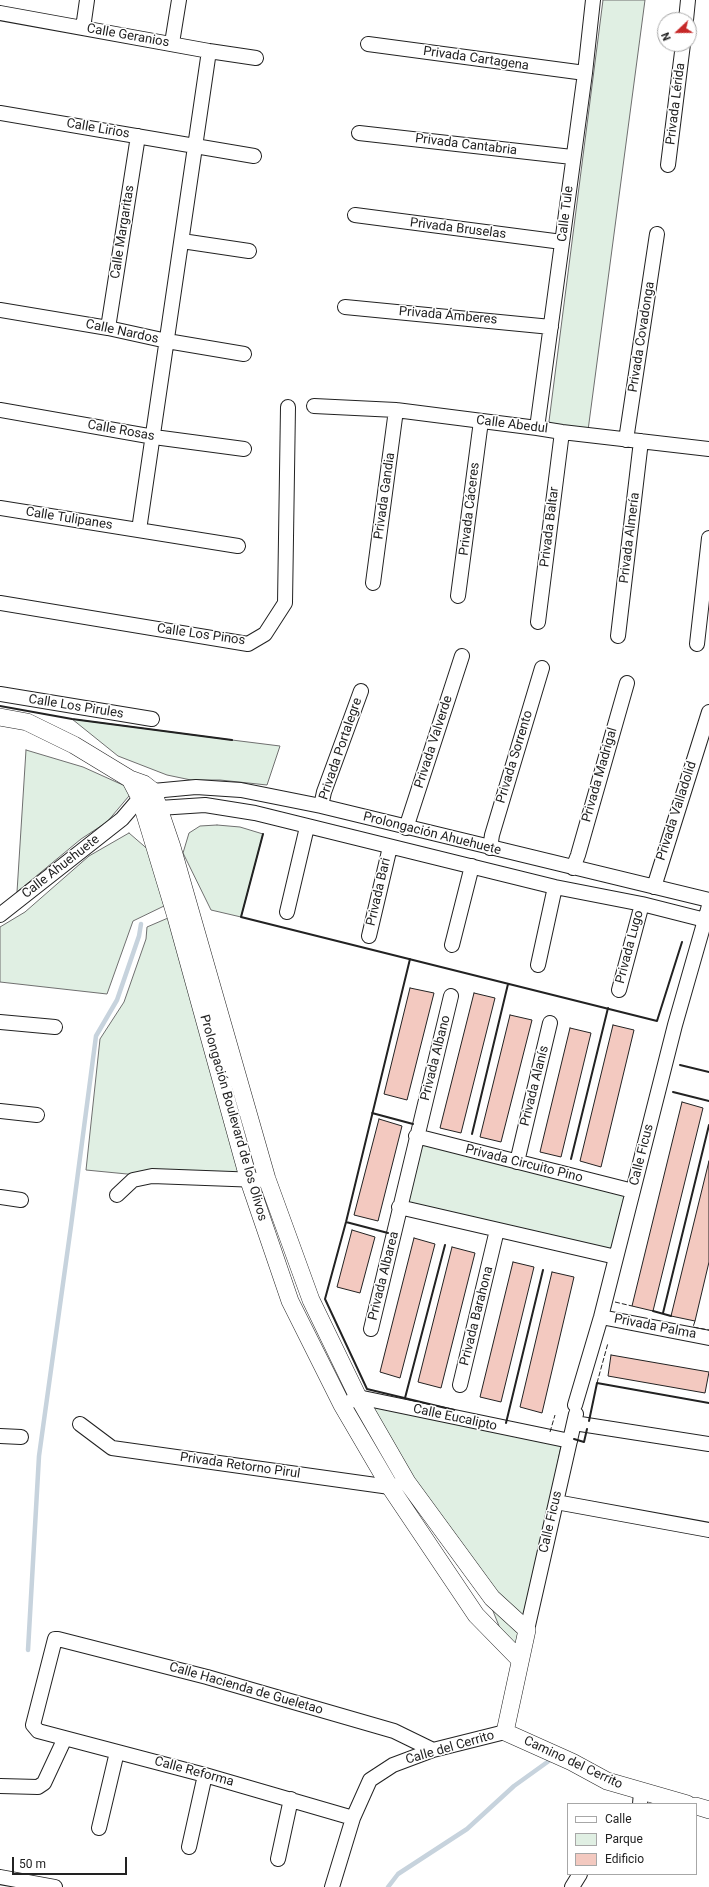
<!DOCTYPE html>
<html>
<head>
<meta charset="utf-8">
<style>
	body { margin:0 }
	#map { position:relative; width:709px; height:1887px; overflow:hidden; background:#fff; font-family:Roboto,sans-serif }
	canvas { display:block }
	.legend { position:absolute; left:567px; top:1803px; width:130px; height:72px; box-sizing:border-box; background:#fff; border:1px solid #a7a7a7; margin:0; padding:5px 7px; list-style:none; font-size:12px; color:#222 }
	.legend li { display:flex; align-items:center; gap:8px; height:20px }
	.legend b { width:20px; border:1px solid #a7a7a7 }
	.north { position:absolute; left:657px; top:12px; width:40px; height:40px; box-sizing:border-box; background:#fff; border:1px solid #a7a7a7; border-radius:50%; rotate:248deg; font-size:11px; font-weight:700; line-height:16px; text-align:center; color:#222 }
	.north::after { content:''; display:block; margin:auto; width:14px; height:18px; background:#c62828; clip-path:polygon(50% 0,100% 100%,50% 72%,0 100%) }
	.scale { position:absolute; left:12px; top:1857px; width:115px; height:18px; box-sizing:border-box; border:2px solid #222; border-top:0; padding-left:5px; font-size:12px; line-height:14px; white-space:nowrap; color:#222; -webkit-text-stroke:3px #fff; paint-order:stroke }
</style>
</head>
<body>
<div id="map">
<canvas width="709" height="1887"></canvas>
<ul class="legend">
<li><b style="height:5px;background:#fff"></b>Calle</li>
<li><b style="height:11px;background:#e0efe3"></b>Parque</li>
<li><b style="height:11px;background:#f3c9c0"></b>Edificio</li>
</ul>
<div class="north">N</div>
<div class="scale">50 m</div>
</div>
<script>
const g = document.querySelector('canvas').getContext('2d');
g.lineJoin = 'round';
function paint(path, color) { g.fillStyle = color; g.fill(path, 'evenodd'); }
const poly = rows => new Path2D(rows.map(r => 'M' + r).join(''));
function stroke(path, color, width, dash) { g.strokeStyle = color; g.lineWidth = width; g.lineCap = dash ? 'butt' : 'round'; g.setLineDash(dash || []); g.stroke(path); }
function drawText(font, color, halo, rows, align = 'center') {
  g.font = font + ' Roboto,sans-serif'; g.lineWidth = 3; g.setLineDash([]); g.textBaseline = 'middle'; g.strokeStyle = halo; g.fillStyle = color; for (const [text, x, y, turn = 0] of rows) {
    g.save(); g.translate(x, y); g.rotate((+turn || 0) * Math.PI / 180); g.textAlign = isNaN(turn) ? turn : align; if (halo) g.strokeText(text, 0, 0); g.fillText(text, 0, 0); g.restore();
  }
}
const green = poly([
	[603,0,645,0,587,438,548,429,603,0],
	[72,719,232,740,280,746,267,785,220,780,191,780,167,775,118,756,72,719],
	[26,750,83,767,134,790,107,822,81,839,17,892,26,750],
	[217,825,240,827,263,834,241,917,211,910,183,853,189,833,200,826,217,825],
	[129,833,151,852,164,906,133,921,107,994,0,982,0,927,25,912,89,856,129,833],
	[168,918,250,1186,86,1170,100,1039,124,1002,146,939,147,927,168,918],
	[418,1136,627,1190,610,1255,401,1208,418,1136],
	[358,1398,562,1441,517,1671,493,1611,407,1482,358,1398]
]);
paint(green, '#e0efe3');
stroke(green, '#6f6f6f', 1);
stroke(poly([
	[28,1650,39,1456,71,1226,96,1036,117,1000,139,936,141,924],
	[388,1887,398,1874,467,1829,514,1786,553,1758]
]), '#c7d3dd', 4.5);
const building = poly([
	[410,988,434,993,407,1100,384,1094,410,988],
	[474,993,495,998,461,1133,440,1128,474,993],
	[510,1015,532,1020,501,1142,480,1137,510,1015],
	[613,1025,634,1030,601,1167,580,1161,613,1025],
	[570,1028,591,1033,561,1157,540,1152,570,1028],
	[682,1102,703,1108,653,1311,632,1306,682,1102],
	[379,1119,402,1126,378,1221,354,1215,379,1119],
	[709,1161,709,1262,695,1321,671,1316,709,1161],
	[352,1230,375,1237,360,1293,337,1287,352,1230],
	[414,1238,435,1244,400,1378,380,1372,414,1238],
	[452,1247,475,1253,441,1388,418,1382,452,1247],
	[513,1262,534,1267,501,1402,480,1397,513,1262],
	[552,1272,574,1277,542,1413,520,1407,552,1272],
	[611,1355,709,1372,705,1393,608,1376,611,1355]
]);
paint(building, '#f3c9c0');
stroke(building, '#222', 1);
const minor = poly([
	[0,13,209,51,256,58],
	[686,20,688,0],
	[83,28,87,0],
	[172,43,179,0],
	[368,44,585,73],
	[0,113,254,156],
	[359,133,572,157],
	[668,165,683,44],
	[355,215,562,242],
	[182,241,249,251],
	[345,307,551,327],
	[0,310,108,328,167,341,244,354],
	[108,328,138,136],
	[314,406,396,410,537,428,562,432,709,449],
	[0,410,154,437,244,449],
	[537,428,585,73,593,0],
	[626,440,657,234],
	[0,508,238,546],
	[139,530,209,51],
	[373,583,396,410],
	[458,596,481,421],
	[0,603,248,644,265,634,285,603,288,407],
	[538,622,562,432],
	[618,636,641,441],
	[697,644,709,538],
	[0,694,152,719],
	[321,806,324,792,361,691],
	[149,811,159,808,205,805,255,813,555,887,642,904,709,921],
	[406,828,462,656],
	[490,848,492,835,542,668],
	[573,868,578,855,627,683],
	[654,887,709,712],
	[287,912,307,827],
	[0,915,122,819,140,798,153,791,196,787,241,790,321,806,709,900],
	[369,936,390,847],
	[452,945,472,866],
	[538,965,555,887],
	[619,990,642,904],
	[0,1022,55,1027],
	[0,1111,37,1115],
	[416,1136,633,1191],
	[517,1162,550,1023],
	[117,1195,133,1180,152,1176,259,1180],
	[0,1197,21,1200],
	[399,1207,616,1257],
	[601,1317,709,1338],
	[371,1329,451,996],
	[460,1385,497,1230],
	[351,1401,358,1397,570,1441],
	[575,1405,601,1317,675,1025,709,906],
	[574,1423,709,1444],
	[80,1424,112,1448,390,1487,398,1485],
	[0,1436,21,1437],
	[556,1502,709,1530],
	[527,1630,576,1414],
	[0,1786,38,1787,44,1783,65,1738],
	[640,1804,641,1792],
	[353,1818,205,1775,38,1731,33,1725,55,1639,58,1639,207,1677,394,1731,433,1750],
	[99,1828,117,1752],
	[189,1847,205,1775],
	[278,1859,291,1799],
	[0,1877,55,1887],
	[332,1887,353,1818,370,1780,393,1765,433,1750,505,1732],
	[572,1887,580,1874]
]);
const tertiary = poly([
	[0,717,27,722,74,745,130,779,144,784,153,791,172,847,267,1179,311,1300,358,1397,407,1482,492,1598,527,1630,505,1732,572,1762,607,1781,687,1804],
	[130,779,140,798,176,917,249,1181,290,1301,342,1405,390,1487,476,1615,520,1660],
	[696,1806,709,1810]
]);
stroke(minor, '#222', 16);
stroke(tertiary, '#222', 18);
stroke(minor, '#fff', 14);
stroke(tertiary, '#fff', 17);
stroke(poly([
	[615,1302,632,1306],
	[695,1321,693,1327,709,1330],
	[597,1383,608,1343],
	[550,1432,555,1415]
]), '#222', 1, [5, 2]);
stroke(poly([
	[0,706,72,719,232,740],
	[263,834,241,917,657,1021,682,942],
	[410,959,346,1222,325,1299,367,1389,454,1410],
	[680,1065,709,1072],
	[673,1092,709,1101],
	[372,1113,413,1124],
	[472,1134,508,984],
	[571,1159,608,1008],
	[346,1222,388,1233],
	[653,1311,671,1316],
	[663,1313,709,1125],
	[405,1398,445,1245],
	[589,1421,597,1383,709,1403],
	[506,1423,543,1270],
	[574,1439,584,1442],
	[584,1442,587,1429]
]), '#222', 2);
drawText('13px', '#222', '#fff', [
	["Calle Geranios",128,36,10],
	["Privada Cartagena",476,59,8],
	["Privada Lérida",676,104,-83],
	["Calle Lirios",98,129,10],
	["Privada Cantabria",466,145,7],
	["Calle Tule",566,214,-83],
	["Privada Bruselas",458,229,7],
	["Calle Margaritas",123,232,-81],
	["Privada Ámberes",448,316,5],
	["Calle Nardos",122,332,12],
	["Privada Covadonga",642,337,-81],
	["Calle Abedul",512,425,7],
	["Calle Rosas",121,431,10],
	["Privada Gandia",385,496,-82],
	["Privada Cáceres",470,509,-83],
	["Calle Tulipanes",69,519,9],
	["Privada Baltar",550,527,-83],
	["Privada Almería",630,538,-83],
	["Calle Los Pinos",201,635,8],
	["Calle Los Pirules",76,707,9],
	["Privada Valverde",434,742,-72],
	["Privada Portalegre",341,749,-71],
	["Privada Sorrento",515,757,-73],
	["Privada Madrigal",600,775,-74],
	["Privada Valladolid",677,811,-72],
	["Prolongación Ahuehuete",432,834,14],
	["Calle Ahuehuete",61,867,-38],
	["Privada Bari",379,892,-77],
	["Privada Lugo",630,947,-75],
	["Privada Albano",436,1058,-76],
	["Privada Alanís",535,1086,-76],
	["Prolongación Boulevard de los Olivos",233,1118,74],
	["Calle Ficus",642,1155,-76],
	["Privada Circuito Pino",524,1164,14],
	["Privada Albarea",384,1276,-76],
	["Privada Barahona",477,1316,-76],
	["Privada Palma",655,1327,11],
	["Calle Eucalipto",455,1418,12],
	["Privada Retorno Pirul",240,1466,8],
	["Calle Ficus",551,1522,-77],
	["Calle Hacienda de Gueletao",246,1689,16],
	["Calle del Cerrito",450,1748,-16],
	["Camino del Cerrito",573,1763,25],
	["Calle Reforma",194,1772,15]
]);
</script>
</body>
</html>
